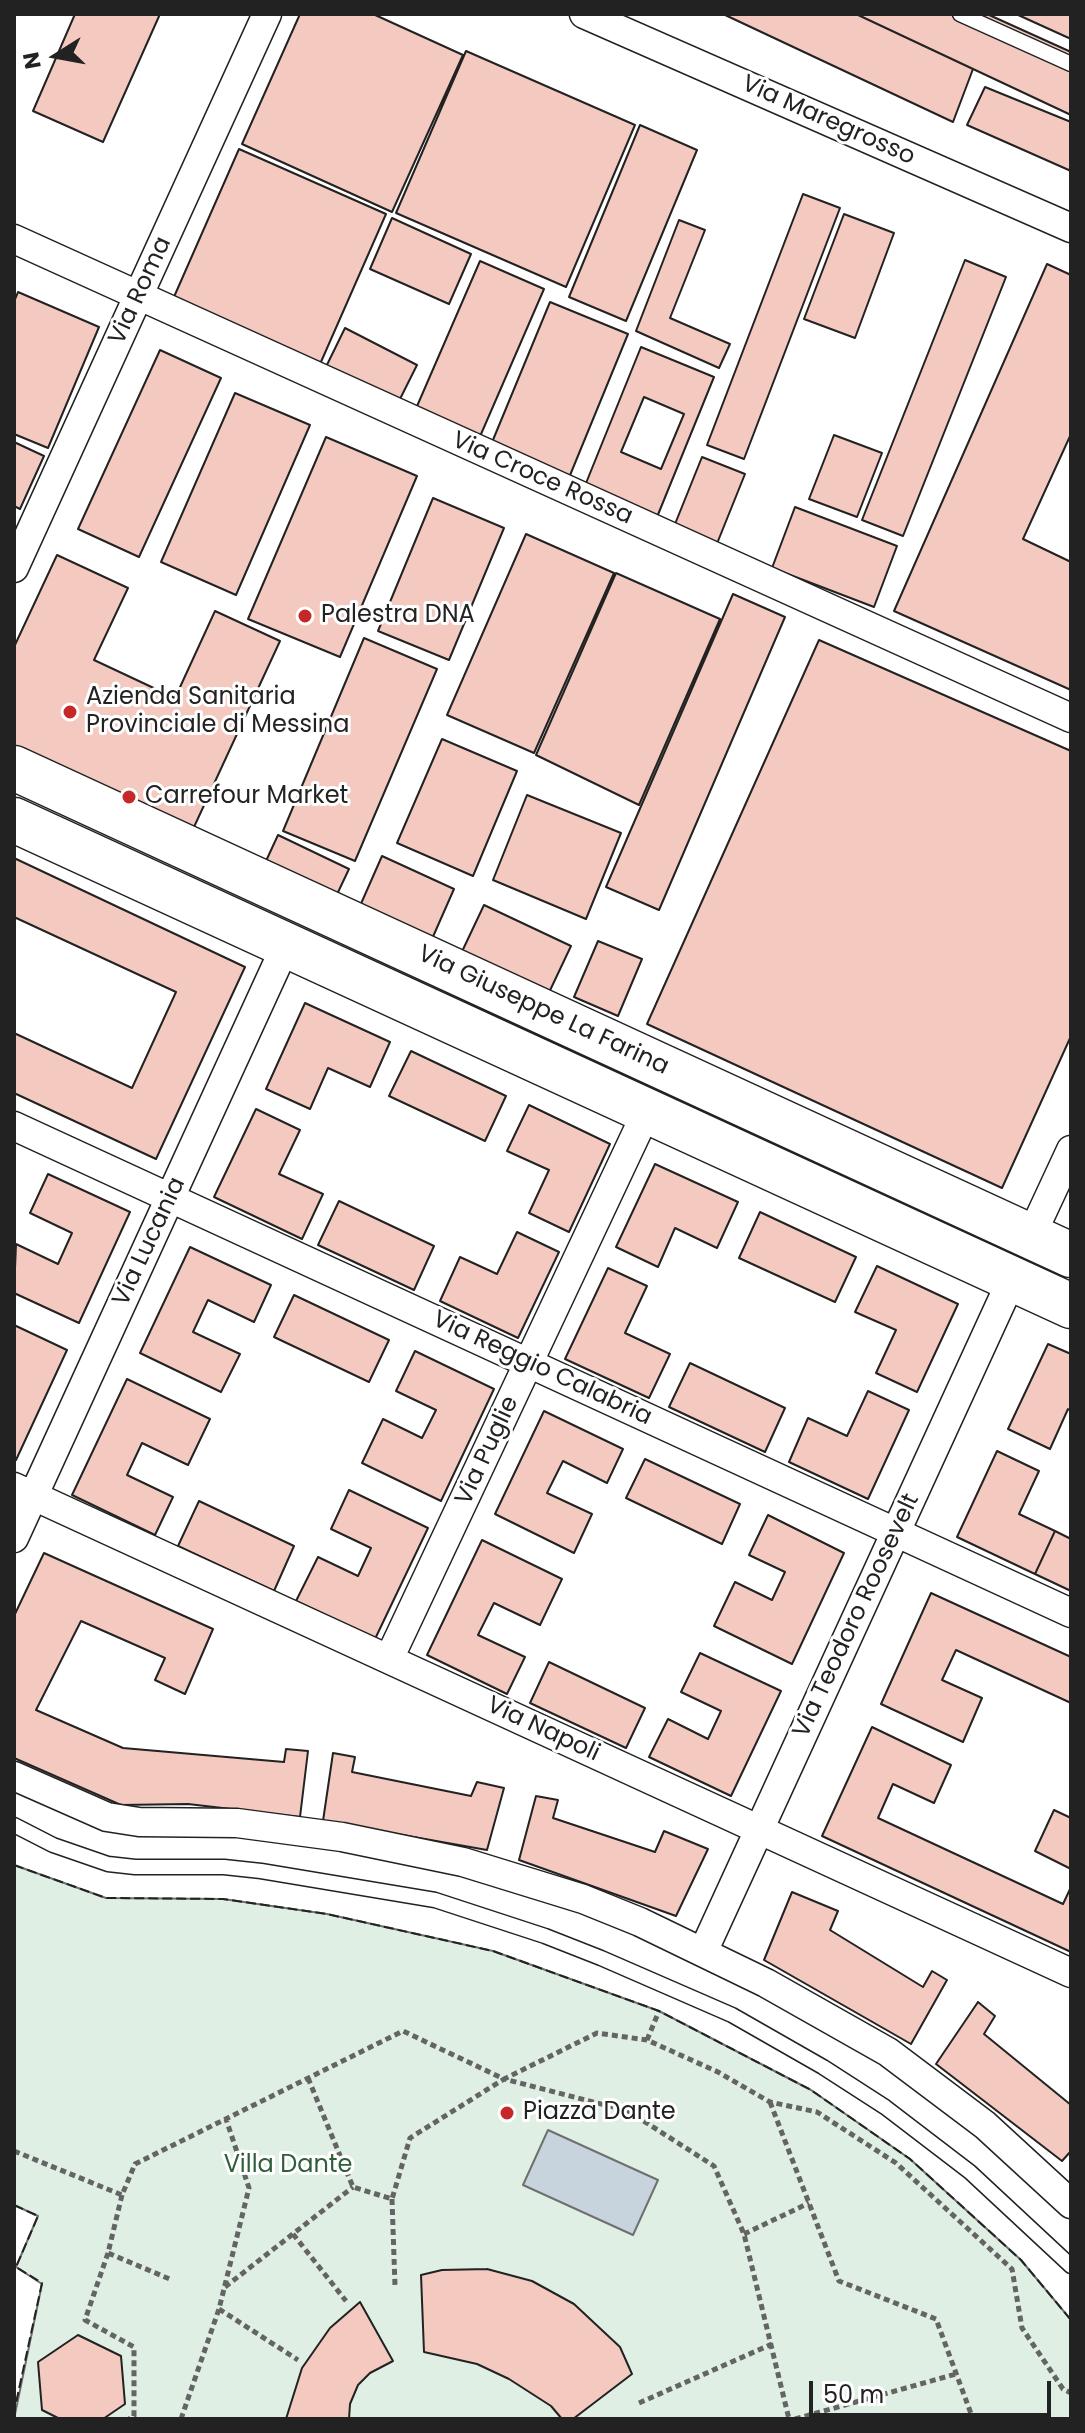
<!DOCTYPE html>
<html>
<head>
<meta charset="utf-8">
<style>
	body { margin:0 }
	#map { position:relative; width:1085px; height:2433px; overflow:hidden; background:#fff; font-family:Poppins,sans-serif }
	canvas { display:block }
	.frame { position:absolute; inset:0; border:16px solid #222; pointer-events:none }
	.north { position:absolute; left:16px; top:16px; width:80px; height:80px; -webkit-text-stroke:6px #fff; paint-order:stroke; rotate:259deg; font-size:22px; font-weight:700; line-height:32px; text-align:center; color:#222 }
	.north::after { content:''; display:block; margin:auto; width:28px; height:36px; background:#222; clip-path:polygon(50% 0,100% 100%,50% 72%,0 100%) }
	.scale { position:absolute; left:809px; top:2381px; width:242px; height:36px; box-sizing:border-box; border:4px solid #222; border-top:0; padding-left:10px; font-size:24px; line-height:28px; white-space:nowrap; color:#222; -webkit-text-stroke:6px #fff; paint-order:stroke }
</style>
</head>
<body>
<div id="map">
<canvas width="1085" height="2433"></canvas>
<div class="frame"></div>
<div class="north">N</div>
<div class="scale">50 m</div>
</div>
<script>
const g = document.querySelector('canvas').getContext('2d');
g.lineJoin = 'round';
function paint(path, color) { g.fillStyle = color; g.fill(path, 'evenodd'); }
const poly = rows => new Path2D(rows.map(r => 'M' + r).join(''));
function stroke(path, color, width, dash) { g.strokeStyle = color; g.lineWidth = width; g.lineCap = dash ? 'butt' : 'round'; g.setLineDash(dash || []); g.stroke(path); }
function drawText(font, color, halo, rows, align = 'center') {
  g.font = font + ' Poppins,sans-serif'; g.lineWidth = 6; g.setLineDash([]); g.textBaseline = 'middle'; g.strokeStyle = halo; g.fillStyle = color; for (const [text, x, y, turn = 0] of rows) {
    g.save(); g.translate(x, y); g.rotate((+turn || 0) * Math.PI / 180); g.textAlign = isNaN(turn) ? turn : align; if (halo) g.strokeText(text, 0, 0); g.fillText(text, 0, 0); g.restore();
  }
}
const green = poly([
	[14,1865,106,1898,223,1899,327,1914,493,1951,659,2011,811,2090,910,2159,1021,2260,1071,2320,1071,2419,14,2419,42,2284,16,2267,38,2216,14,2205,14,1865]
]);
paint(green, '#e0efe3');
stroke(green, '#6f6f6f', 2);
const water = poly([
	[548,2130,658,2180,633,2235,523,2185,548,2130]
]);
paint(water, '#c7d3dd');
stroke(water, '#6f6f6f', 2);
const building = poly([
	[75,14,160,14,103,142,33,111,75,14],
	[300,14,373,14,463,55,392,212,242,144,300,14],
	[723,14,856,14,973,69,953,122,723,14],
	[856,14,987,14,1071,52,1071,115,856,14],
	[1016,14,1071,14,1071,39,1016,14],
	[466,51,635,125,566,287,396,213,466,51],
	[985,87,1071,122,1071,171,967,125,985,87],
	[640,125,697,150,626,321,569,297,640,125],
	[239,149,386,214,317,371,170,306,239,149],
	[803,194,840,208,744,459,707,445,803,194],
	[844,214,894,233,855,338,804,319,844,214],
	[392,218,471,254,449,304,370,269,392,218],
	[679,220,705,230,670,318,730,344,719,368,636,331,679,220],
	[965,260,1006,277,903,536,862,520,965,260],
	[480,261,544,289,475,448,411,420,480,261],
	[1047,264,1071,275,1071,434,1023,539,1071,562,1071,690,894,611,1047,264],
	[18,292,99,327,48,448,14,434,14,302,18,292],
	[550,302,628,334,566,485,488,452,550,302],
	[345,328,417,365,394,411,322,375,345,328],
	[641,347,714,377,655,522,582,493,641,347],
	[644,397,684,414,661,469,621,452,644,397],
	[160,350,221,378,139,557,78,529,160,350],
	[235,393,310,425,236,595,161,562,235,393],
	[834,435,882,453,857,517,809,499,834,435],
	[326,437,417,476,340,657,248,619,326,437],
	[14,442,44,456,20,509,14,506,14,442],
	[702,457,745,474,714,551,671,534,702,457],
	[433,498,504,528,449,660,378,631,433,498],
	[795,507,897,546,874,607,772,568,795,507],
	[526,534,614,573,534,753,447,715,526,534],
	[57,555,128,588,94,660,175,698,215,611,280,641,188,840,14,758,14,647,57,555],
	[616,573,720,619,639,805,536,755,616,573],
	[733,594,785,617,659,910,606,887,733,594],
	[364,638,437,669,355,861,283,831,364,638],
	[819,640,1071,751,1071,1036,1002,1188,647,1024,819,640],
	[442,739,517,771,473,876,397,843,442,739],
	[527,795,621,833,586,919,493,880,527,795],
	[278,835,349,869,331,907,260,874,278,835],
	[382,856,454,889,428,948,356,915,382,856],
	[14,858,245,967,156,1159,14,1093,14,1033,132,1088,176,992,14,917,14,858],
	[484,905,571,946,545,1001,458,960,484,905],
	[598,941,642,959,618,1016,574,997,598,941],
	[305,1003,390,1042,370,1087,328,1068,310,1109,266,1089,305,1003],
	[411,1051,506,1096,485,1141,389,1096,411,1051],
	[529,1105,610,1144,569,1232,529,1213,549,1170,507,1151,529,1105],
	[256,1109,300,1130,279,1174,323,1194,302,1239,214,1197,256,1109],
	[655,1164,738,1202,717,1248,675,1228,658,1267,616,1247,655,1164],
	[48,1174,130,1212,79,1323,14,1293,16,1244,58,1264,72,1233,30,1213,48,1174],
	[339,1201,434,1246,414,1290,318,1245,339,1201],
	[760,1212,856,1257,835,1302,739,1258,760,1212],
	[517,1232,559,1252,518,1338,440,1301,460,1257,497,1274,517,1232],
	[190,1247,271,1285,254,1322,208,1300,193,1332,240,1354,221,1392,140,1353,190,1247],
	[877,1266,958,1304,917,1392,876,1373,896,1330,855,1312,877,1266],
	[608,1268,647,1286,625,1333,670,1354,649,1398,565,1359,608,1268],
	[294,1295,389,1340,369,1382,274,1337,294,1295],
	[14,1325,67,1350,16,1460,14,1459,14,1325],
	[1048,1344,1071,1354,1071,1411,1068,1409,1050,1449,1008,1429,1048,1344],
	[415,1351,494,1389,441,1501,362,1463,383,1419,422,1438,436,1410,396,1391,415,1351],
	[690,1363,785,1408,765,1452,669,1407,690,1363],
	[127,1379,210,1419,188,1465,142,1443,127,1475,173,1497,155,1535,72,1495,127,1379],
	[868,1391,909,1410,868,1499,789,1462,808,1418,847,1436,868,1391],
	[544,1411,623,1449,607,1483,563,1461,547,1493,592,1514,574,1553,495,1514,544,1411],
	[997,1451,1039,1471,1019,1514,1055,1531,1035,1574,957,1537,997,1451],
	[645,1459,740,1504,722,1544,626,1498,645,1459],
	[349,1490,428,1528,375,1639,296,1601,318,1557,358,1576,371,1548,331,1529,349,1490],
	[199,1501,294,1546,274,1591,178,1546,199,1501],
	[768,1515,844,1553,792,1664,714,1626,735,1582,772,1600,785,1572,749,1555,768,1515],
	[1055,1531,1071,1539,1071,1591,1035,1574,1055,1531],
	[482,1540,562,1579,540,1625,494,1603,478,1635,525,1657,507,1694,427,1655,482,1540],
	[44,1553,213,1629,185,1694,155,1680,165,1658,81,1621,36,1710,123,1748,284,1762,286,1749,308,1751,300,1817,188,1804,121,1805,14,1758,14,1616,44,1553],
	[931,1593,1071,1657,1071,1703,956,1650,942,1680,982,1698,963,1742,881,1704,931,1593],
	[700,1653,781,1691,731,1796,649,1757,668,1719,708,1739,721,1711,681,1692,700,1653],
	[549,1662,645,1708,626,1748,530,1703,549,1662],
	[872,1727,951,1765,934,1803,893,1784,878,1818,1063,1904,1071,1887,1071,1952,822,1836,872,1727],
	[333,1753,355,1757,352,1772,471,1796,477,1782,504,1788,487,1850,323,1821,333,1753],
	[536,1796,558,1800,553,1818,655,1852,664,1831,708,1849,676,1916,519,1860,536,1796],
	[1054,1810,1071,1818,1071,1869,1035,1851,1054,1810],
	[792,1892,838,1911,830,1930,923,1987,932,1971,947,1980,911,2044,764,1960,792,1892],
	[978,2002,995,2016,984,2034,1071,2105,1071,2151,1062,2161,936,2064,978,2002],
	[487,2269,532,2281,574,2304,620,2347,632,2374,573,2419,562,2419,551,2406,509,2379,477,2364,424,2352,421,2275,442,2270,487,2269],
	[360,2302,393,2361,370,2373,358,2385,350,2404,349,2419,286,2419,302,2368,330,2328,360,2302],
	[78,2335,121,2356,125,2404,103,2419,60,2419,42,2410,38,2362,78,2335]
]);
paint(building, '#f3c9c0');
stroke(building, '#222', 2);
const service = poly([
	[960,14,1071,64],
	[14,1825,53,1845,108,1864,135,1867,224,1867,261,1871,435,1900,545,1936,601,1958,732,2015,823,2067,885,2107,970,2172,1071,2266]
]);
const minor = poly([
	[584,14,1071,228],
	[14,239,1071,718],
	[14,568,267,14],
	[14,1126,1071,1613],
	[1031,1236,1071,1150],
	[14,1487,1071,1973],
	[14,1538,286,945],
	[389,1659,647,1111],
	[14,1776,107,1817,139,1822,237,1823,342,1837,463,1862,583,1899,640,1922,766,1983,888,2052,985,2125,1071,2204],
	[703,1952,1012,1279]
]);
const primary = poly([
	[14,768,1071,1255],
	[14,820,1071,1306]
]);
stroke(service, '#222', 17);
stroke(minor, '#222', 31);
stroke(primary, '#222', 47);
stroke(poly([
	[647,2040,659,2011],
	[308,2078,353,2187,392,2199,410,2138,504,2079,628,2111,714,2166,744,2234,789,2419],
	[770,2102,839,2281,936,2319,973,2419],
	[14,2151,122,2195,135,2164,403,2031,504,2079,597,2033,647,2040,718,2072,770,2102,817,2112,896,2163,1012,2269,1022,2328,1063,2389,1071,2393],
	[122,2195,108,2253,172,2280],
	[392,2199,395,2286],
	[293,2234,346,2301],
	[744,2234,809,2203],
	[108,2253,85,2320,134,2347,134,2416,129,2419],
	[225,2287,353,2187],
	[219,2309,298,2360],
	[639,2403,772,2344],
	[181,2419,219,2309,249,2188,226,2119],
	[795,2419,956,2374]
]), '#646464', 5, [6, 4]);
stroke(service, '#fff', 14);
stroke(minor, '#fff', 28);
stroke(primary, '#fff', 44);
stroke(poly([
	[14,1865,106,1898,223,1899,327,1914,493,1951,659,2011,811,2090,910,2159,1021,2260,1071,2320],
	[14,2205,38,2216,16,2267,42,2283,14,2412]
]), '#222', 2, [10, 4]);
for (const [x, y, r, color] of [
	[305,616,8,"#c62828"],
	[70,712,8,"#c62828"],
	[129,797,8,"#c62828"],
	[507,2113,8,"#c62828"]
]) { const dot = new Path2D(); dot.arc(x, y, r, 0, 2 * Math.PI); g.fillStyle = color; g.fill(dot); stroke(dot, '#fff', 3); }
drawText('24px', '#222', '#fff', [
	["Via Maregrosso",828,121,24],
	["Via Roma",141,291,-65],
	["Via Croce Rossa",542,479,24],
	["Via Giuseppe La Farina",543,1011,25],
	["Via Lucania",150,1242,-65],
	["Via Reggio Calabria",542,1369,25],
	["Via Puglie",488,1451,-65],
	["Via Teodoro Roosevelt",857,1616,-65],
	["Via Napoli",543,1730,25]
]);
drawText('24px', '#222', '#fff', [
	["Palestra DNA",321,616],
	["Azienda Sanitaria",86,698],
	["Provinciale di Messina",86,726],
	["Carrefour Market",145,797],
	["Piazza Dante",523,2113]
], 'left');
drawText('24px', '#2f5e38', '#fff', [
	["Villa Dante",288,2166]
]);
</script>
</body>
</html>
